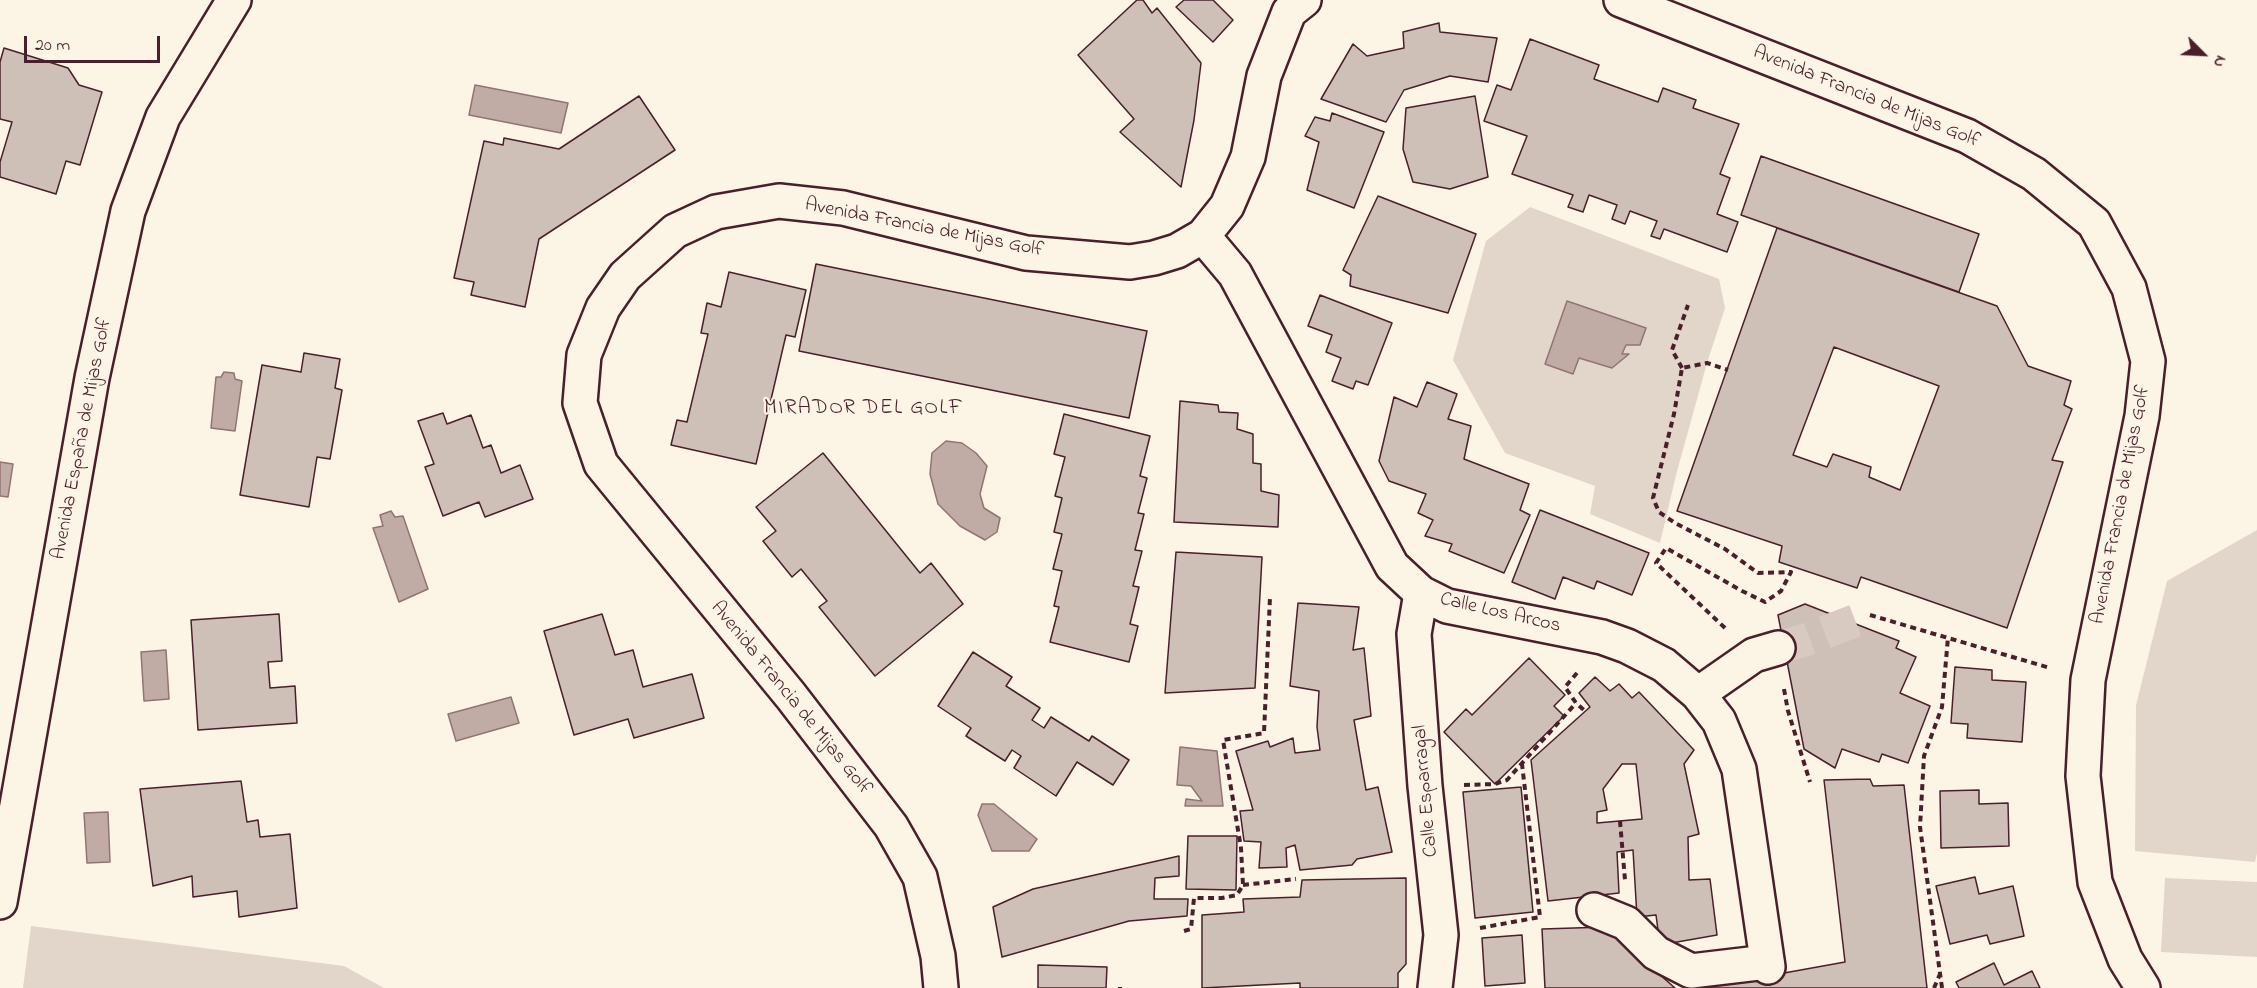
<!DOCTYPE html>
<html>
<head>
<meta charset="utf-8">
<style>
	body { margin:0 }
	#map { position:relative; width:2257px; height:988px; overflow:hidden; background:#fcf5e5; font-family:"Indie Flower",sans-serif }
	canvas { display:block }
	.north { position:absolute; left:2173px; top:24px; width:60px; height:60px; -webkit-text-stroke:4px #fcf5e5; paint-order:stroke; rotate:114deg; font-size:16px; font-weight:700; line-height:24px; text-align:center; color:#4a1f2b }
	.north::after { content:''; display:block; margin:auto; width:21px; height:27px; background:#4a1f2b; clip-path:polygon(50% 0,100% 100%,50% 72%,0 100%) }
	.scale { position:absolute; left:24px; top:36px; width:136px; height:27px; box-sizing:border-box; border:3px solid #4a1f2b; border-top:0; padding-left:8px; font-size:18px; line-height:21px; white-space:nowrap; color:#4a1f2b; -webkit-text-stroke:4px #fcf5e5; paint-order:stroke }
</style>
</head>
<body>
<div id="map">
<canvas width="2257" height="988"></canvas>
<div class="north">N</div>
<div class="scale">20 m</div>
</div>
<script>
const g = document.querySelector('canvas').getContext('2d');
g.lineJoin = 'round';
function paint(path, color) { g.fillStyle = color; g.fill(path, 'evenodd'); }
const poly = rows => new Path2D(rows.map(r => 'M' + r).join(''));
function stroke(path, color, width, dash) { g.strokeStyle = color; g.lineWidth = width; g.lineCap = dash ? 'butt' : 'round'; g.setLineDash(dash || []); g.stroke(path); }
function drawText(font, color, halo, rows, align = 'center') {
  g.font = font + ' "Indie Flower",sans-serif'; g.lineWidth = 4.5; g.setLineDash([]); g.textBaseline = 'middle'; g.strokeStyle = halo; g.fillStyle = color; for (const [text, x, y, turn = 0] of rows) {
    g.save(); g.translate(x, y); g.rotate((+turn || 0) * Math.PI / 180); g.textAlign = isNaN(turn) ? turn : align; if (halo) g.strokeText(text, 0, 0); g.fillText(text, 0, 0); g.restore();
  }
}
paint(poly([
	[1530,207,1719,279,1725,308,1707,363,1676,475,1660,543,1590,514,1595,486,1505,453,1453,360,1486,241],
	[2257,530,2257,853,2255,862,2135,851,2136,705,2167,581],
	[2165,878,2257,882,2257,957,2161,952],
	[31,926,344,966,384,988,23,988]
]), '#e2d5ca');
const water = poly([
	[475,85,568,103,561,133,469,115,475,85],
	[1567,301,1646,328,1640,345,1626,345,1622,354,1629,354,1612,368,1579,358,1573,374,1545,364,1567,301],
	[224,372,234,373,235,379,242,381,235,431,211,428,216,377,221,377,224,372],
	[946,441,962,443,976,453,987,466,980,494,984,508,1000,518,997,532,985,540,960,526,938,504,930,474,932,453,946,441],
	[0,462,13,464,8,497,0,496,0,462],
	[391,511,395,517,403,516,428,589,399,602,373,528,383,526,380,515,391,511],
	[166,650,169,699,144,701,141,652,166,650],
	[511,697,519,723,456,741,448,714,511,697],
	[1180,747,1217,751,1223,806,1185,806,1186,799,1202,801,1191,786,1177,785,1180,747],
	[982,804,994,804,1032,835,1037,839,1029,851,992,851,978,815,982,804],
	[108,812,110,862,87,863,84,813,108,812]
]);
paint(water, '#c0aca5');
stroke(water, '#917474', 1.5);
const building = poly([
	[1137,0,1143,0,1152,13,1157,8,1201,63,1194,120,1181,187,1120,132,1134,119,1078,55,1137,0],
	[1184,0,1213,0,1233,20,1213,42,1176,7,1184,0],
	[1439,23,1440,32,1497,38,1488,82,1450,76,1404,90,1386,122,1321,99,1353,44,1367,56,1404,48,1403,32,1439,23],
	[1530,39,1599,65,1594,79,1658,102,1663,88,1696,100,1693,108,1739,124,1720,174,1730,178,1717,214,1738,222,1727,252,1664,229,1660,239,1651,236,1657,221,1630,211,1625,224,1612,219,1617,205,1589,195,1583,212,1568,207,1573,195,1512,174,1527,136,1484,121,1497,85,1511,90,1530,39],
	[4,48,68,68,79,85,102,92,80,165,66,161,56,194,0,177,0,162,12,122,0,119,0,62,4,48],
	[639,96,675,150,539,239,525,307,471,295,474,282,454,278,484,141,503,145,504,138,559,149,639,96],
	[1475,96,1488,177,1450,189,1413,182,1403,149,1406,108,1475,96],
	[1332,113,1384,132,1354,208,1307,190,1319,142,1305,136,1315,117,1330,121,1332,113],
	[1761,156,1979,234,1959,292,1741,215,1761,156],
	[1378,196,1476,234,1448,313,1350,286,1351,275,1343,270,1378,196],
	[1777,228,1997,306,2028,366,2071,381,2064,405,2072,409,2052,460,2063,462,2007,628,1861,577,1857,588,1779,562,1782,546,1677,511,1777,228],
	[1834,347,1939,386,1900,490,1869,477,1871,467,1833,454,1827,467,1793,455,1834,347],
	[816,264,1147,331,1129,418,799,351,816,264],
	[729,272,806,290,795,337,786,335,756,464,671,445,677,420,687,422,708,334,701,333,707,303,721,307,729,272],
	[1320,295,1392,323,1368,385,1356,381,1353,389,1332,381,1341,358,1326,352,1332,335,1308,326,1320,295],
	[304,353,340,359,335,388,342,390,330,459,317,457,309,507,240,495,262,365,301,372,304,353],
	[1427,382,1457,394,1448,419,1471,426,1464,459,1529,484,1520,510,1530,515,1504,573,1449,551,1452,544,1425,536,1433,520,1418,513,1426,494,1389,481,1379,461,1394,397,1417,407,1427,382],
	[1180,401,1218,405,1219,412,1238,413,1237,429,1253,434,1253,463,1261,464,1261,491,1279,495,1278,527,1174,522,1180,401],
	[443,413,447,424,471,415,483,448,491,445,501,473,520,465,533,499,485,517,479,502,443,516,425,467,434,464,418,421,443,413],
	[1064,414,1150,436,1140,476,1147,478,1138,513,1144,514,1135,550,1142,551,1133,586,1139,587,1130,624,1138,626,1129,662,1050,642,1059,607,1054,606,1062,571,1053,569,1062,534,1054,532,1062,498,1055,496,1065,457,1054,454,1064,414],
	[823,453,920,573,931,563,963,604,875,676,819,607,827,601,801,569,792,577,763,541,776,531,756,507,823,453],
	[1540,510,1649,553,1632,595,1597,581,1594,589,1563,577,1555,599,1512,582,1540,510],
	[1176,552,1262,557,1255,688,1165,693,1176,552],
	[1298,603,1359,607,1353,650,1364,648,1371,716,1354,720,1366,790,1378,787,1392,852,1357,859,1352,865,1300,870,1295,845,1286,848,1287,867,1259,868,1261,842,1244,841,1240,811,1253,810,1236,751,1268,741,1270,747,1293,738,1295,753,1320,750,1317,727,1319,691,1290,686,1298,603],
	[1805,604,1899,641,1896,648,1916,657,1900,693,1930,706,1908,763,1882,754,1879,762,1842,749,1835,768,1804,749,1778,615,1805,604],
	[279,614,282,661,268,662,270,688,295,686,297,723,198,730,191,620,279,614],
	[602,614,615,655,633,650,643,687,692,674,704,718,634,738,628,719,574,735,544,631,602,614],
	[973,652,1012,677,1006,686,1040,708,1032,720,1044,728,1051,717,1089,741,1092,736,1129,760,1113,785,1077,762,1056,796,1014,768,1021,756,1012,750,1005,761,966,736,971,728,938,706,973,652],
	[1529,658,1565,695,1554,706,1564,716,1495,784,1444,732,1466,709,1472,715,1529,658],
	[1955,667,1992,670,1992,680,2026,682,2022,742,1967,738,1968,724,1951,723,1955,667],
	[1595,677,1610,691,1619,684,1632,698,1639,692,1694,750,1684,764,1699,834,1688,837,1689,880,1710,879,1717,935,1660,945,1656,915,1637,917,1633,850,1617,852,1619,893,1548,901,1531,760,1590,707,1579,693,1595,677],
	[1622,764,1636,764,1642,819,1597,823,1597,812,1607,810,1603,789,1622,764],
	[1870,779,1873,786,1904,785,1927,988,1701,988,1845,962,1824,780,1870,779],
	[241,781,247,822,258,820,260,837,290,834,297,908,239,917,237,891,193,897,192,876,153,886,140,789,241,781],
	[1521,787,1533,912,1475,918,1463,792,1521,787],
	[1979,790,1979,804,2008,803,2009,846,1941,848,1940,791,1979,790],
	[1188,836,1237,836,1236,890,1186,889,1188,836],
	[1179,856,1179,876,1155,878,1154,899,1188,899,1187,916,1129,921,1002,957,993,907,1033,889,1179,856],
	[1975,877,1979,894,2013,886,2024,936,1990,944,1987,935,1950,944,1936,886,1975,877],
	[1406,878,1406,964,1398,973,1398,988,1300,988,1300,983,1202,988,1202,915,1244,912,1243,899,1300,897,1302,880,1406,878],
	[1606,927,1675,988,1545,988,1542,929,1606,927],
	[1522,935,1525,983,1485,986,1482,938,1522,935],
	[1994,963,2004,985,2032,971,2040,988,1959,988,1956,982,1994,963],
	[1038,965,1107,967,1106,988,1038,988,1038,965]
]);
paint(building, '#cfc0b7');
stroke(building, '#4a1f2b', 1.5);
stroke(poly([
	[1778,648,1805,640,1870,615]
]), '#d8cac0', 33, [33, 16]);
const pedestrian = poly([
	[1594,910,1626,923,1656,953,1691,971,1767,962]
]);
const minor = poly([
	[1621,0,1967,136,2034,174,2094,223,2129,288,2148,361,2142,416,2088,680,2083,776,2095,882,2125,959,2143,988],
	[1203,236,1235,274,1392,566,1421,593,1447,606,1602,637,1627,646,1664,665,1698,694,1719,721,1739,769,1768,967],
	[1421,593,1414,634,1425,786,1441,935,1435,988],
	[1698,694,1754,655,1778,648],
	[0,902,92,378,128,211,163,117,234,0],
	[941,988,938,956,920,877,891,826,791,696,601,464,580,403,584,355,603,308,625,276,675,231,716,212,779,201,843,208,1026,253,1130,262,1154,258,1177,251,1203,236,1227,206,1248,157,1264,76,1289,12,1304,0]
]);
stroke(pedestrian, '#4a1f2b', 38);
stroke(minor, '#4a1f2b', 38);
stroke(poly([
	[1682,368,1672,350,1688,305],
	[1870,615,2050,668],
	[1725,628,1656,563,1666,548,1742,591,1765,602,1781,591,1791,572,1758,573,1725,549,1675,523,1659,512,1653,498,1674,414,1682,368,1707,363,1728,370],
	[1577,673,1565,687,1576,703,1585,711],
	[1784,689,1788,711,1810,782],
	[1464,785,1495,784,1507,780,1576,703],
	[1620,821,1625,880],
	[1243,885,1296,879],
	[1480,928,1540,917,1522,764],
	[1184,931,1191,929,1194,898,1222,898,1237,895,1243,885,1241,848,1223,740,1264,733,1270,597],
	[1120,987,1120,988],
	[1934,988,1940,974],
	[1942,988,1920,827,1924,756,1942,707,1948,637]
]), '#4a1f2b', 4, [6, 4.5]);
stroke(pedestrian, '#fcf5e5', 33);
stroke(minor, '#fcf5e5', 33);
drawText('20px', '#4a1f2b', '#fcf5e5', [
	["Avenida Francia de Mijas Golf",1866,98,22],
	["Avenida Francia de Mijas Golf",924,229,11],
	["Avenida España de Mijas Golf",83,439,-79],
	["Avenida Francia de Mijas Golf",2122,505,-79],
	["Calle Los Arcos",1500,614,13],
	["Avenida Francia de Mijas Golf",790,699,51],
	["Calle Esparragal",1427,791,-95]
]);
g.letterSpacing = '1.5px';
drawText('21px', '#4a1f2b', '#fcf5e5', [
	["MIRADOR DEL GOLF",864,410]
]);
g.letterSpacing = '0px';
</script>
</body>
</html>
